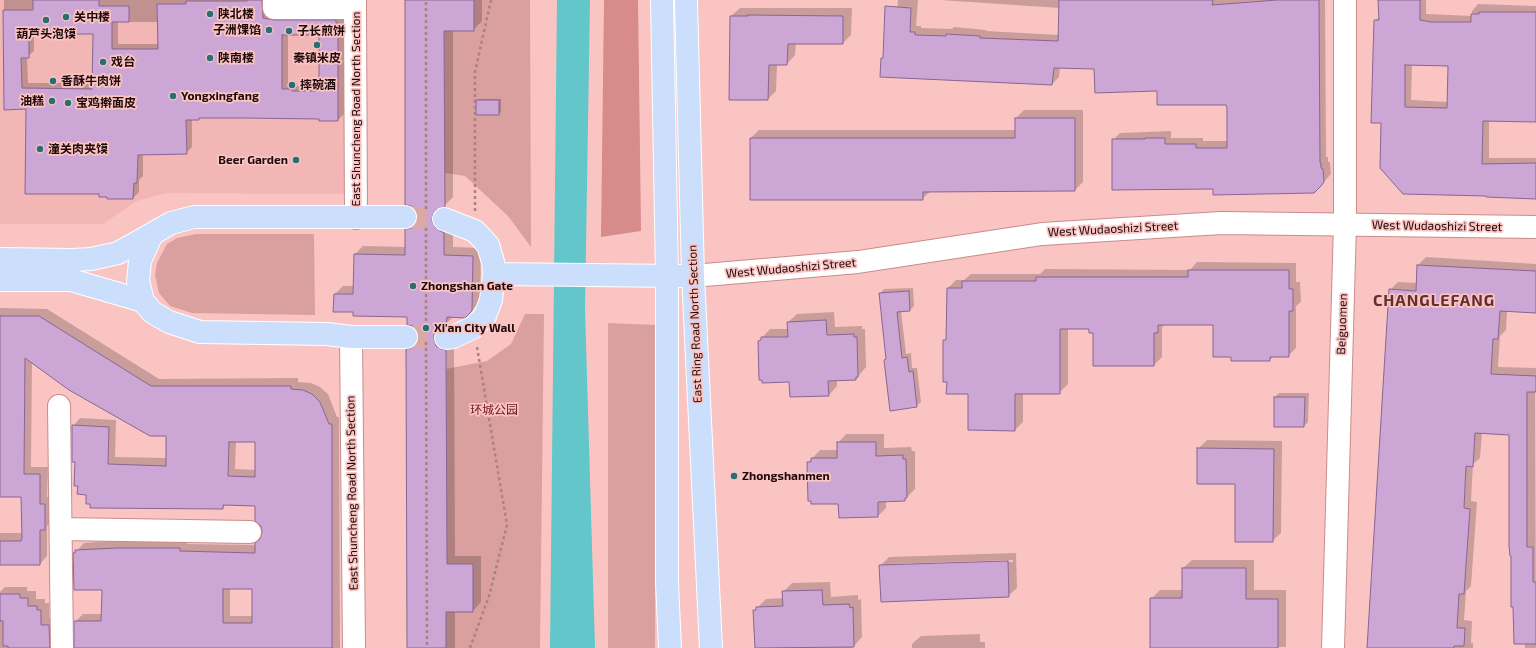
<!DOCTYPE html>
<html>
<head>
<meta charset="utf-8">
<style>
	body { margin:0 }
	canvas { display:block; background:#fac4c3 }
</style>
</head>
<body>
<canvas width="1536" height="648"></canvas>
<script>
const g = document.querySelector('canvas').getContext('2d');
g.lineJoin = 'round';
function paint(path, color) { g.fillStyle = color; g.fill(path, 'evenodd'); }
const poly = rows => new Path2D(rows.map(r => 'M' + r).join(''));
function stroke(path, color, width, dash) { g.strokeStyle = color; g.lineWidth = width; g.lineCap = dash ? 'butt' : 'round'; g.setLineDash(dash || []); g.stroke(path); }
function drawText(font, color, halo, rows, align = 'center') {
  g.font = font + ' "Exo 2","Noto Sans SC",sans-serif'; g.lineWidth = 3.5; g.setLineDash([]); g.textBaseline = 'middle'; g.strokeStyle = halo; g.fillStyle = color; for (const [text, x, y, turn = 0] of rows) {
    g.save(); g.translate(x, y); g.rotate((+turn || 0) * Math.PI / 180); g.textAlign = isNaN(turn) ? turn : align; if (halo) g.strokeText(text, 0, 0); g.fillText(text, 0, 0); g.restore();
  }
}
paint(poly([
	[0,0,346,0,345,194,165,193,137,201,103,224,0,224]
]), '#f2b6b4');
paint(poly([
	[474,0,530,0,531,247,508,216,465,176,445,173,444,31],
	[196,234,314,234,315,315,192,313,170,306,159,293,155,275,157,263,167,244,177,238],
	[525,314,544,314,540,648,446,648,446,612,473,612,473,565,447,564,446,369,487,361,511,344],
	[608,323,656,325,655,648,608,648]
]), '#daa09f');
paint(poly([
	[604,0,638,0,641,231,601,237]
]), '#d78b8a');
paint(poly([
	[557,0,590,0,585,309,595,648,550,648]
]), '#62c6cb');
paint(poly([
	[4,0,267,0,344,15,344,114,338,120,320,118,200,117,199,119,192,119,192,147,186,153,143,154,143,176,139,180,139,192,133,198,108,196,27,108,5,109],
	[118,22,159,22,159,44,118,44],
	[34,33,94,33,94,83,28,83,27,57,34,51],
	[288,34,320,34,320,86,297,86,297,83,288,83],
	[406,0,482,0,482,21,473,30,453,30,453,197,444,206,440,207,440,212,453,224,453,247,481,248,480,302,471,311,454,316,446,324,442,326,442,330,454,342,455,556,481,556,481,602,473,611,455,611,455,648,408,648,407,350,416,341,418,341,417,330,408,316,354,311,335,294,343,286,354,286,354,255,363,246,406,247,406,230,415,221,418,220],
	[898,0,918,0,916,26,921,26,921,28,952,29,954,27,986,30,986,31,1059,35,1060,8,940,0,1325,0,1326,157,1328,157,1328,162,1330,162,1331,174,1321,185,1214,188,1113,140,1120,133,1171,131,1171,138,1203,138,1203,141,1227,141,1227,104,1158,90,1095,68,1060,67,1059,77,1052,84,893,53],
	[1379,0,1426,0,1426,14,1472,16,1472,11,1478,4,1536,6,1536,121,1489,121,1489,158,1536,158,1536,197,1382,122,1375,21,1380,16],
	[1412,64,1449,65,1448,102,1411,100],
	[740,8,852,8,851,35,843,43,796,43,795,55,787,64,777,64,776,91,768,99,731,16],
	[479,99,501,99,501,112,499,114,477,101],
	[1024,110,1083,110,1083,182,1075,190,931,191,922,199,751,138,759,130,1016,130,1016,118],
	[1426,257,1536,264,1536,312,1507,311,1506,330,1500,336,1498,367,1536,368,1536,391,1535,391,1536,648,1525,648,1510,434,1482,433,1480,458,1473,464,1471,501,1477,502,1471,586,1466,591,1464,620,1472,621,1471,643,1473,643,1473,648,1368,648,1390,290,1398,282,1417,283,1418,265],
	[1197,262,1296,263,1296,282,1300,282,1301,302,1296,306,1296,348,1288,356,1274,356,1270,360,1214,324,1165,324,1162,328,1162,357,1154,365,1094,332,1090,328,1068,328,1068,384,1060,392,1023,392,1023,422,1015,430,969,392,948,381,944,341,947,337,948,288,956,280,964,280,971,274,1040,274,1045,269,1190,270],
	[913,288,914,306,910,310,901,311,906,354,911,353,912,368,917,368,921,402,916,406,885,360,887,358,880,294,884,289],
	[0,308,47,309,159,379,298,378,298,382,311,383,320,387,328,394,337,417,339,417,340,648,75,648,75,622,83,614,102,614,103,589,74,554,84,543,125,540,187,541,187,544,256,545,262,538,263,532,256,505,226,504,223,508,87,494,80,485,76,461,73,426,80,418,116,420,115,457,167,458,167,435,32,362,31,467,48,467,47,497,52,497,53,521,47,526,47,556,40,564,0,564,0,533,23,533,22,496,0,496],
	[236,441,256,441,256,470,235,469],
	[230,588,253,588,253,616,230,616],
	[834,312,835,327,862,326,862,329,865,329,866,367,856,379,837,380,837,386,829,395,790,381,759,341,770,329,788,329,788,322,797,314],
	[1279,393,1309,393,1308,422,1304,426,1275,426,1275,397],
	[846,434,884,434,884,448,911,447,912,451,915,451,915,489,904,500,886,501,886,508,878,516,839,503,808,463,820,450,838,450,838,443],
	[1207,440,1282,441,1281,533,1272,541,1236,483,1198,449],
	[1016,553,1017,588,1008,596,880,566,889,557],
	[1013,560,1013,562,888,566,888,564],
	[1192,560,1254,560,1254,590,1286,590,1286,647,1151,648,1151,599,1160,590,1183,590,1183,568],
	[830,582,831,597,858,595,858,600,861,599,862,637,854,646,851,648,756,648,754,611,766,599,784,598,783,592,792,583],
	[5,587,27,587,27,591,36,591,36,599,45,599,45,603,49,603,49,618,57,618,60,648,0,648,0,592],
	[980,634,980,642,985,642,985,648,912,648,912,644,921,636]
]), '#0003');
const building = poly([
	[33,0,99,0,99,6,129,6,129,22,112,22,112,49,158,49,157,4,186,4,186,1,247,1,247,0,262,0,263,18,274,20,336,20,336,25,338,25,338,121,319,121,319,119,243,118,199,118,199,120,186,120,187,154,138,155,137,183,134,183,133,199,107,199,107,197,99,197,99,194,25,194,26,109,4,110,3,10,33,10,33,0],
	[29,34,93,34,92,89,22,88,21,58,29,58,29,34],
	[282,35,319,35,319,91,292,91,292,89,282,89,282,35],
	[405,0,474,0,474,31,444,31,445,207,436,210,433,214,432,221,435,227,444,233,444,255,473,256,472,311,465,318,447,317,446,325,438,328,434,334,434,339,436,346,441,349,446,350,447,564,473,564,473,612,446,612,446,648,407,648,406,349,412,348,417,344,418,337,417,331,413,326,407,325,407,317,353,316,353,312,333,312,334,294,353,294,354,254,405,255,405,229,412,228,416,223,417,217,416,210,411,206,405,205,405,0],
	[1059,0,1213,0,1212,5,1277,0,1319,0,1320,163,1321,163,1321,168,1323,169,1324,182,1321,186,1314,193,1213,195,1213,189,1112,190,1112,139,1145,139,1145,138,1165,138,1165,144,1196,144,1196,148,1227,148,1227,108,1226,105,1157,105,1157,91,1095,93,1094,69,1054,68,1052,85,880,77,881,58,883,58,885,6,911,8,910,32,915,32,915,35,946,36,946,34,980,36,980,38,1058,41,1059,0],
	[1378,0,1420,0,1420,20,1431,22,1471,22,1471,14,1479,14,1479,12,1536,12,1536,122,1483,121,1482,164,1536,163,1536,199,1486,197,1486,196,1403,194,1380,168,1381,123,1371,123,1374,20,1379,20,1378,0],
	[1405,65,1448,66,1447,108,1405,107,1405,65],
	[748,15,843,16,843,44,788,44,787,65,769,65,768,100,729,100,730,16,748,16,748,15],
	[476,100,499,100,499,115,476,115,476,100],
	[1015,118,1075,118,1075,191,923,192,923,200,750,200,750,138,1015,138,1015,118],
	[1417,265,1536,271,1536,313,1500,311,1498,339,1493,339,1491,374,1536,376,1536,392,1527,392,1527,547,1533,547,1533,582,1536,582,1536,644,1514,644,1513,607,1511,607,1511,556,1510,556,1509,546,1509,435,1475,433,1473,467,1466,466,1464,508,1470,509,1464,594,1459,594,1457,628,1465,628,1464,646,1454,646,1454,648,1367,648,1389,289,1416,291,1417,265],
	[1188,270,1289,270,1289,289,1293,289,1293,311,1289,311,1289,357,1270,357,1270,361,1231,361,1231,357,1213,357,1213,325,1158,325,1158,333,1154,333,1154,366,1093,366,1093,333,1089,333,1089,329,1060,329,1060,394,1015,394,1015,431,968,430,968,394,946,394,947,382,943,382,943,340,946,340,947,288,962,288,962,281,1036,281,1036,277,1188,277,1188,270],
	[909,291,910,311,897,312,902,358,907,357,909,372,913,371,917,407,890,411,884,360,886,359,879,293,909,291],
	[0,316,39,316,151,386,291,386,291,389,303,390,312,394,320,402,329,424,332,424,332,648,74,648,74,621,101,621,102,590,74,590,73,553,75,553,75,550,117,548,180,548,180,551,255,553,255,543,260,539,262,532,261,526,255,521,255,506,223,505,223,509,90,508,90,504,86,504,86,495,77,494,78,486,74,486,75,462,72,462,72,425,109,427,108,464,166,466,166,436,150,436,69,390,25,358,24,474,40,474,40,504,45,504,45,530,40,530,40,565,0,565,0,541,21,541,22,538,21,497,0,497,0,316],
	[229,442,255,442,255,477,228,476,229,442],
	[223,589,252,589,252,623,223,623,223,589],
	[826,320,827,335,854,334,854,337,857,337,858,377,856,377,856,380,828,381,829,396,790,397,789,382,762,383,762,380,759,380,758,341,761,340,761,337,788,337,787,322,826,320],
	[1274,397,1305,397,1304,427,1274,427,1274,397],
	[837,442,876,442,876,456,903,455,903,459,906,459,907,498,905,498,905,501,878,502,878,517,839,518,838,504,811,504,811,501,808,501,807,462,811,462,811,458,837,458,837,442],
	[1197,448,1274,449,1273,542,1235,542,1235,484,1197,484,1197,448],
	[1008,561,1009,597,881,602,879,565,1008,561],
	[1182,568,1246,568,1246,599,1278,599,1278,648,1150,648,1150,598,1182,598,1182,568],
	[822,590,823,605,849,604,850,608,853,607,854,647,755,648,753,610,756,610,756,607,783,606,782,591,822,590],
	[0,594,20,594,20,598,28,598,28,606,37,606,37,610,41,610,41,625,49,625,50,648,8,648,8,646,3,646,3,621,0,621,0,594]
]);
paint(building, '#cca6d5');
stroke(building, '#896591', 1);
stroke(poly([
	[405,217,444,219],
	[406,337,446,338]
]), '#d9a8a7', 22, [22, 11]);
const minor = poly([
	[274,0,274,8,355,8],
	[355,0,356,218],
	[693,276,858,262,1042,234,1221,223,1536,227],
	[351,337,354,648],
	[59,406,62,648],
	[61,529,250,532],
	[1333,648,1345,224,1345,0]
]);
const major = poly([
	[662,0,667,276,667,583,670,648],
	[686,0,693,276,711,648],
	[405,217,194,217,171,223,152,234,140,261,138,281,143,301,152,312,169,322,200,332,327,334,351,337,406,337],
	[444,219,475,231,488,245,493,262,494,274,491,300,485,316,474,327,453,337,446,338],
	[0,259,72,260,91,259,118,253,152,234],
	[494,274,681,276],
	[0,280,71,280,143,301]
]);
stroke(minor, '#cb8b8a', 24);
stroke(major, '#fff', 24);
stroke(poly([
	[426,209,426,0],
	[475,211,475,72,491,0],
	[426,228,426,333],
	[426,342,427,648],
	[470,648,489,596,507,525,477,347]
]), '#ac8181', 2.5, [3, 3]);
stroke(minor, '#fff', 22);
stroke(major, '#cbdefc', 22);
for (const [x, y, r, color] of [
	[210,14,4,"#257074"],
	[66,17,4,"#257074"],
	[46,20,4,"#257074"],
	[269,30,4,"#257074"],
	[289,31,4,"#257074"],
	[317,45,4,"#257074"],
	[210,58,4,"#257074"],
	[103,62,4,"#257074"],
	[53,81,4,"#257074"],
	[292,85,4,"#257074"],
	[173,96,4,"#257074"],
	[52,101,4,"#257074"],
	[68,103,4,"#257074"],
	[40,149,4,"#257074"],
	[296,160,4,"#257074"],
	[413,286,4,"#257074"],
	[426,328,4,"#257074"],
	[734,476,4,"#257074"]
]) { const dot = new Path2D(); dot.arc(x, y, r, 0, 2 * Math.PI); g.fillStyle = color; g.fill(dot); stroke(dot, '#fac4c3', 1.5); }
drawText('bold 12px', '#1f0809', '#fac4c3', [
	["陕北楼",218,14],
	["关中楼",74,17],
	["子洲馃馅",261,30,"right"],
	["子长煎饼",297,31],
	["葫芦头泡馍",46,34,"center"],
	["陕南楼",218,58],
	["秦镇米皮",317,58,"center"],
	["戏台",111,62],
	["香酥牛肉饼",61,81],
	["摔碗酒",300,85],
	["Yongxingfang",181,96],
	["油糕",44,101,"right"],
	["宝鸡擀面皮",76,103],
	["潼关肉夹馍",48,149],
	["Beer Garden",288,160,"right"],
	["Zhongshan Gate",421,286],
	["Xi'an City Wall",434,328],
	["Zhongshanmen",742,476]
], 'left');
drawText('12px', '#1f0809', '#fac4c3', [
	["East Shuncheng Road North Section",356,109,-90],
	["West Wudaoshizi Street",1437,226,1],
	["West Wudaoshizi Street",1113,229,-3],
	["West Wudaoshizi Street",791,268,-5],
	["East Ring Road North Section",695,324,-92],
	["Beiguomen",1342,324,-88],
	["East Shuncheng Road North Section",352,493,-91]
]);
drawText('12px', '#6e141f', '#fac4c3', [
	["环城公园",494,410]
]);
g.letterSpacing = '1px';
drawText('bold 16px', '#642e2f', '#fac4c3', [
	["CHANGLEFANG",1434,301]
]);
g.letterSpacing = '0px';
</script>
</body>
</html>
